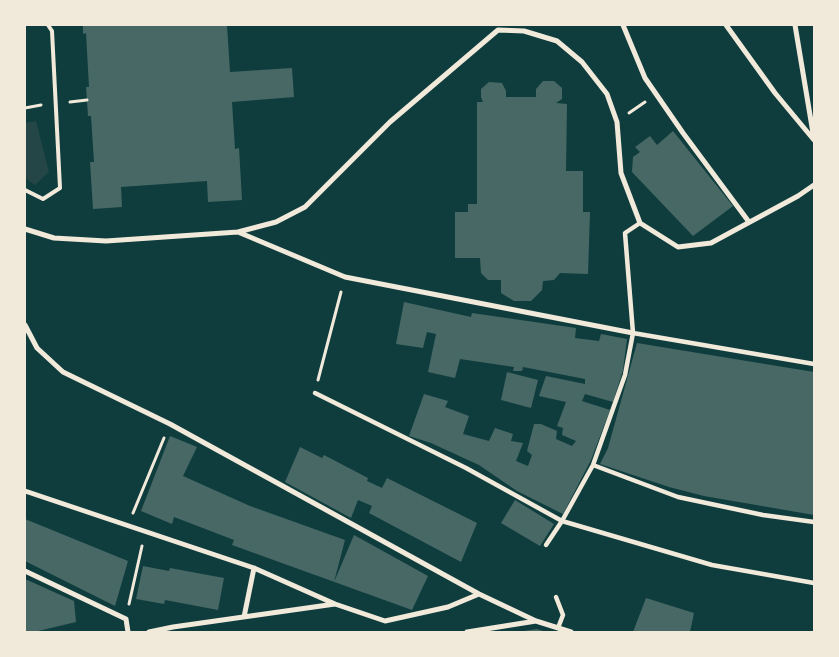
<!DOCTYPE html>
<html>
<head>
<meta charset="utf-8">
<style>
	body { margin:0 }
	#map { position:relative; width:839px; height:657px; overflow:hidden; background:#0f3d3e; font-family:"Noto Serif",serif }
	canvas { display:block }
	.frame { position:absolute; inset:0; border:26px solid #f1e9da; pointer-events:none }
</style>
</head>
<body>
<div id="map">
<canvas width="839" height="657"></canvas>
<div class="frame"></div>
</div>
<script>
const g = document.querySelector('canvas').getContext('2d');
g.lineJoin = 'round';
function paint(path, color) { g.fillStyle = color; g.fill(path, 'evenodd'); }
const poly = rows => new Path2D(rows.map(r => 'M' + r).join(''));
function stroke(path, color, width, dash) { g.strokeStyle = color; g.lineWidth = width; g.lineCap = dash ? 'butt' : 'round'; g.setLineDash(dash || []); g.stroke(path); }
paint(poly([
	[36,121,49,172,35,185,25,178,25,123]
]), '#244646');
paint(poly([
	[83,25,227,25,230,72,292,68,294,97,232,102,235,149,239,148,242,200,208,202,207,181,121,187,122,207,93,209,90,162,94,162,91,116,88,116,86,87,89,87,86,33,83,34],
	[543,81,554,81,562,88,562,99,556,103,567,104,566,171,583,171,583,212,590,212,588,274,560,273,554,280,543,281,542,290,531,301,514,301,501,293,501,280,488,280,481,273,480,258,455,258,455,212,468,212,468,204,477,204,477,102,483,102,481,97,481,89,489,82,502,83,506,91,506,97,536,97,536,89],
	[673,131,733,206,693,236,632,172,633,157,640,152,635,147,650,136,657,145],
	[404,302,471,317,472,313,576,328,575,338,599,341,601,334,627,339,623,370,613,402,585,394,582,401,610,410,591,460,563,514,517,491,479,465,431,443,409,436,424,394,448,401,445,407,469,416,463,434,489,441,495,428,513,434,511,441,523,443,516,461,528,466,532,455,527,451,534,424,541,424,557,431,556,439,572,446,576,441,562,435,563,428,557,426,566,402,539,396,546,376,585,384,585,379,523,367,522,371,513,371,514,367,460,359,455,378,428,372,436,334,427,332,423,348,396,344],
	[637,343,814,372,814,515,704,496,669,487,600,464,608,448],
	[507,372,538,380,531,408,501,400],
	[170,436,197,447,183,476,250,506,345,540,334,582,354,535,428,576,412,610,232,545,234,540,174,517,172,524,141,511],
	[300,447,322,458,324,455,368,478,367,481,382,488,387,478,477,523,461,562,369,513,372,506,358,500,351,518,285,482],
	[515,500,554,524,540,546,501,523],
	[25,519,128,561,115,606,25,561],
	[143,566,169,571,170,568,224,578,218,610,165,600,164,604,136,599],
	[25,579,74,601,76,622,34,632,25,632],
	[646,598,694,613,690,632,633,632],
	[537,629,546,632,524,632,524,631]
]), '#486865');
stroke(poly([
	[70,102,87,100],
	[25,108,41,105],
	[629,113,645,102],
	[318,380,341,292],
	[133,513,164,438],
	[129,604,142,546]
]), '#f1e9da', 3);
stroke(poly([
	[25,190,43,199,60,188,52,31,48,25]
]), '#f1e9da', 4);
stroke(poly([
	[633,333,814,364],
	[315,393,466,468,562,521,712,565,814,583],
	[593,465,678,497,763,515,814,522],
	[546,545,562,521,593,465,625,375,633,333,625,233,640,223],
	[556,597,563,615,558,628]
]), '#f1e9da', 4.5);
stroke(poly([
	[623,25,645,78,683,133,749,222],
	[726,25,775,93,814,140],
	[795,25,814,139],
	[25,229,54,238,106,241,238,232,345,277,633,333],
	[238,232,276,222,305,207,390,122,498,30,524,31,557,41,582,62,607,94,617,122,621,173,640,223,678,247,711,243,798,196,814,185],
	[25,325,37,348,63,372,170,424,479,594,536,621],
	[25,491,254,568,335,604,385,621,448,607,479,594],
	[25,571,126,619,128,632],
	[244,617,254,568],
	[149,632,173,627,335,604],
	[467,632,536,621,571,632]
]), '#f1e9da', 5);
</script>
</body>
</html>
